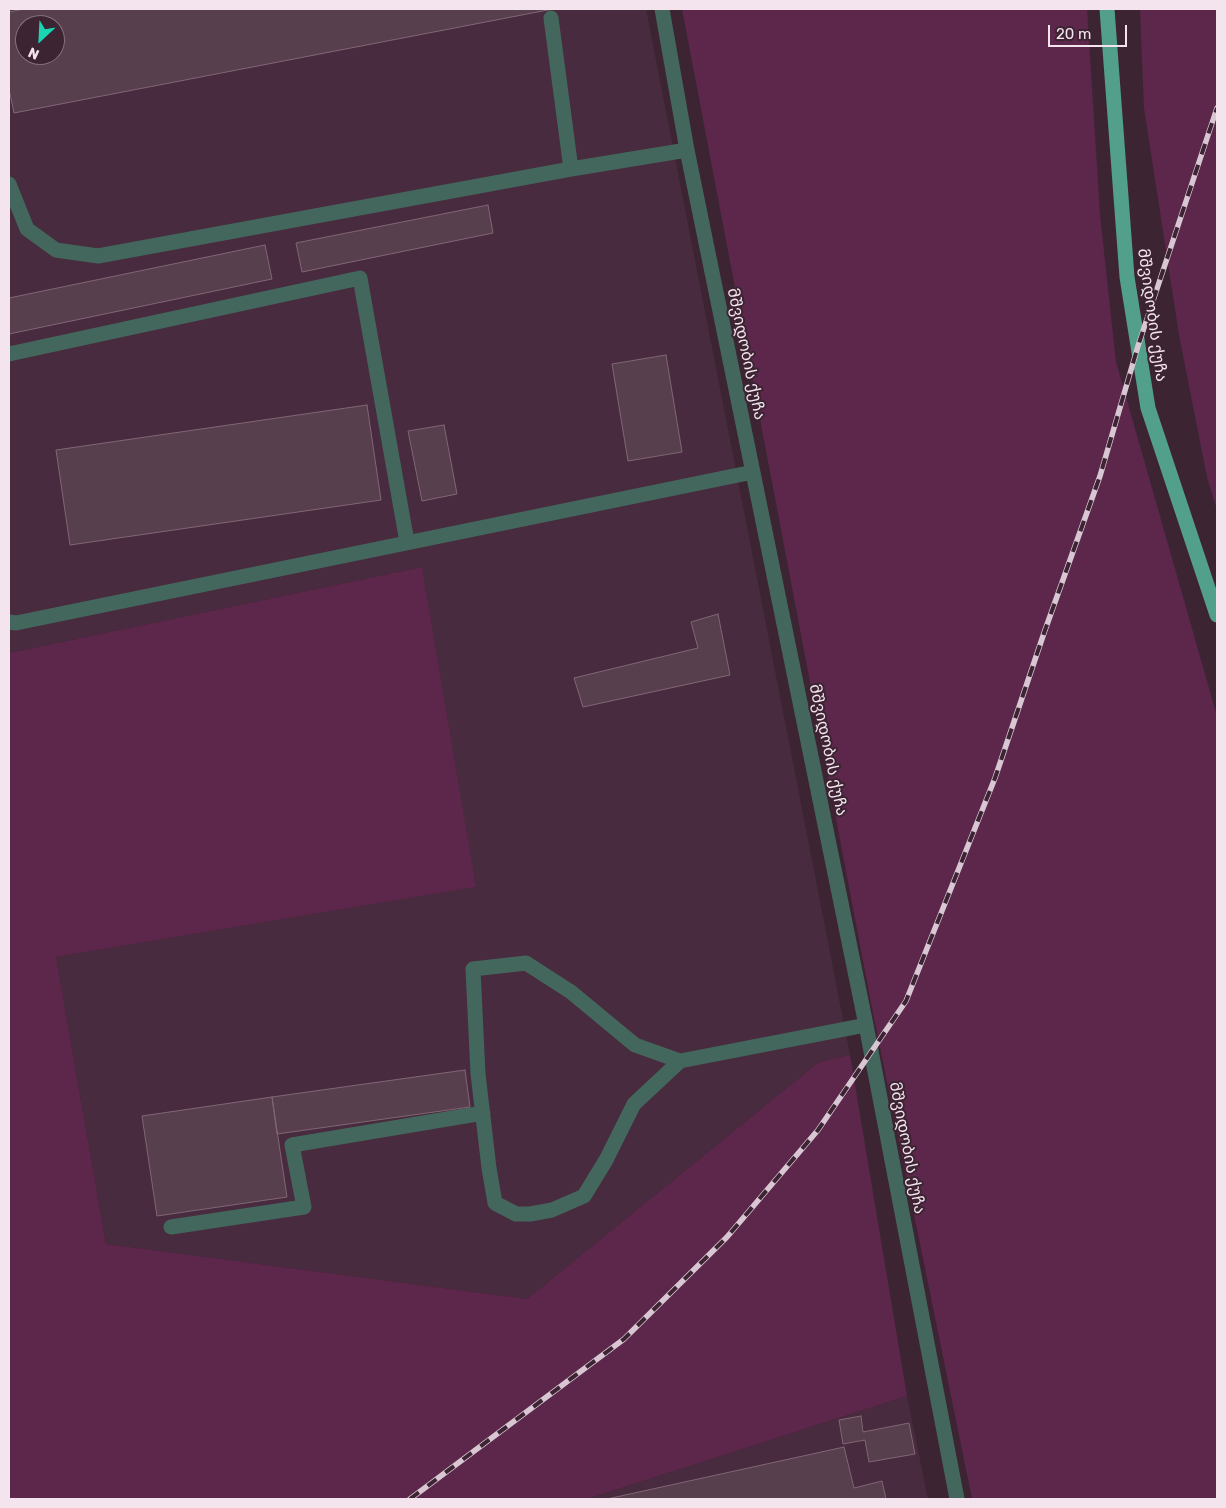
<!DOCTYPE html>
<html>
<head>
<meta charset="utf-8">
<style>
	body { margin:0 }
	#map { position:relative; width:1226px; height:1508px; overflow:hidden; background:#3c2433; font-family:Rubik,sans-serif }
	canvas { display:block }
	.frame { position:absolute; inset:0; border:10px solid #f4e4ee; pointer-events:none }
	.north { position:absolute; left:15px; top:15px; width:50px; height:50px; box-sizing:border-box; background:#3c2433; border:1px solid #86717e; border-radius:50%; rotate:205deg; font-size:14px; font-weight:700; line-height:20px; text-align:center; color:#f4e4ee }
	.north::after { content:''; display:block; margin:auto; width:18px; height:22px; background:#1ad5b2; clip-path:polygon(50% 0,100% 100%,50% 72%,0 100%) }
	.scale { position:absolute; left:1048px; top:25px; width:79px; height:22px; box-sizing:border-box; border:2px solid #f4e4ee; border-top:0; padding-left:6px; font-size:15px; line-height:18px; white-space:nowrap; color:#f4e4ee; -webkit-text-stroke:4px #3c2433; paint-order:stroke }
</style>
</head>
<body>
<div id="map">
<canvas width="1226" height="1508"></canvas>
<div class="frame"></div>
<div class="north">N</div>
<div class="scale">20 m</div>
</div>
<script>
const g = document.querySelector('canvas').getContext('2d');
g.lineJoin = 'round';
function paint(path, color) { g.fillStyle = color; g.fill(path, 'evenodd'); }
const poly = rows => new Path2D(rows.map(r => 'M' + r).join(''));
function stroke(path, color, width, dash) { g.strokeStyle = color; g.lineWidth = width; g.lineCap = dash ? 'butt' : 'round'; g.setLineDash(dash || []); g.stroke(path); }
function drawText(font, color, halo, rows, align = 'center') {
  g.font = font + ' Rubik,"Noto Sans Georgian",sans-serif'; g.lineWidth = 4; g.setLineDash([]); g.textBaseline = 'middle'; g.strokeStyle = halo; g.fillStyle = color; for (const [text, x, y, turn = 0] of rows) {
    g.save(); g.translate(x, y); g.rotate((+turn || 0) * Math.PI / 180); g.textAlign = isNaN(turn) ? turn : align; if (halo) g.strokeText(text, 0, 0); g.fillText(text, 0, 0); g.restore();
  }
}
paint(poly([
	[9,9,646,9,850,1055,819,1062,527,1299,106,1244,56,957,475,887,422,567,9,653],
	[25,25,55,25,55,55,25,55],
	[907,1396,928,1499,587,1499]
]), '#482b3e');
paint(poly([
	[682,9,1087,9,1100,215,1116,362,1217,716,1217,1499,972,1499,872,1008],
	[1140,9,1217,9,1217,510,1207,477,1179,335,1144,108],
	[422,567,476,887,56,957,106,1244,527,1299,819,1062,850,1055,907,1396,587,1499,9,1499,9,653]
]), '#5c274b');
const building = poly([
	[24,9,553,9,14,113,9,89,9,12,24,9],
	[25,25,55,25,55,55,25,55,25,25],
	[488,205,493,233,302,272,296,243,488,205],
	[265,245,272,279,9,334,9,298,265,245],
	[666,355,682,452,628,461,612,364,666,355],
	[367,405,381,500,70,545,56,450,367,405],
	[444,425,457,494,422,501,408,431,444,425],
	[718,614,730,675,583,707,574,678,698,648,691,622,718,614],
	[465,1070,470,1107,277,1134,272,1097,465,1070],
	[272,1097,287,1197,157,1216,142,1116,272,1097],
	[861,1416,863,1432,909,1423,915,1454,869,1462,865,1440,843,1444,839,1420,861,1416],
	[844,1447,854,1488,882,1481,886,1499,607,1499,844,1447]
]);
paint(building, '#583f4e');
stroke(building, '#816676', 1);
stroke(poly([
	[662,9,687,150,866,1025,957,1499],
	[551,18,571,169],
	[9,184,27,229,56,250,98,256,571,169,687,150],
	[9,354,360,278,407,542],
	[9,622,16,623,753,472],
	[680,1061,634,1104,606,1160,584,1196,552,1210,530,1214,516,1214,495,1203,489,1168,478,1074,473,969,526,963,571,992,635,1045,680,1061,866,1025],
	[171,1227,304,1207,292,1145,483,1113]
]), '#43675d', 15);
stroke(poly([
	[1107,9,1127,277,1148,408,1217,615]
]), '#529f8b', 15);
const rail = poly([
	[410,1499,624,1339,727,1237,818,1130,906,1001,995,778,1044,633,1100,476,1138,346,1217,108]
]);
stroke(rail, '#d8c7d2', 5.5);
stroke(rail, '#3c2433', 4, [11]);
drawText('16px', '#f4e4ee', '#3c2433', [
	["მშვიდობის ქუჩა",1152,315,82],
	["მშვიდობის ქუჩა",746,354,78],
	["მშვიდობის ქუჩა",828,750,78],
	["მშვიდობის ქუჩა",907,1148,79]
]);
</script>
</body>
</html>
